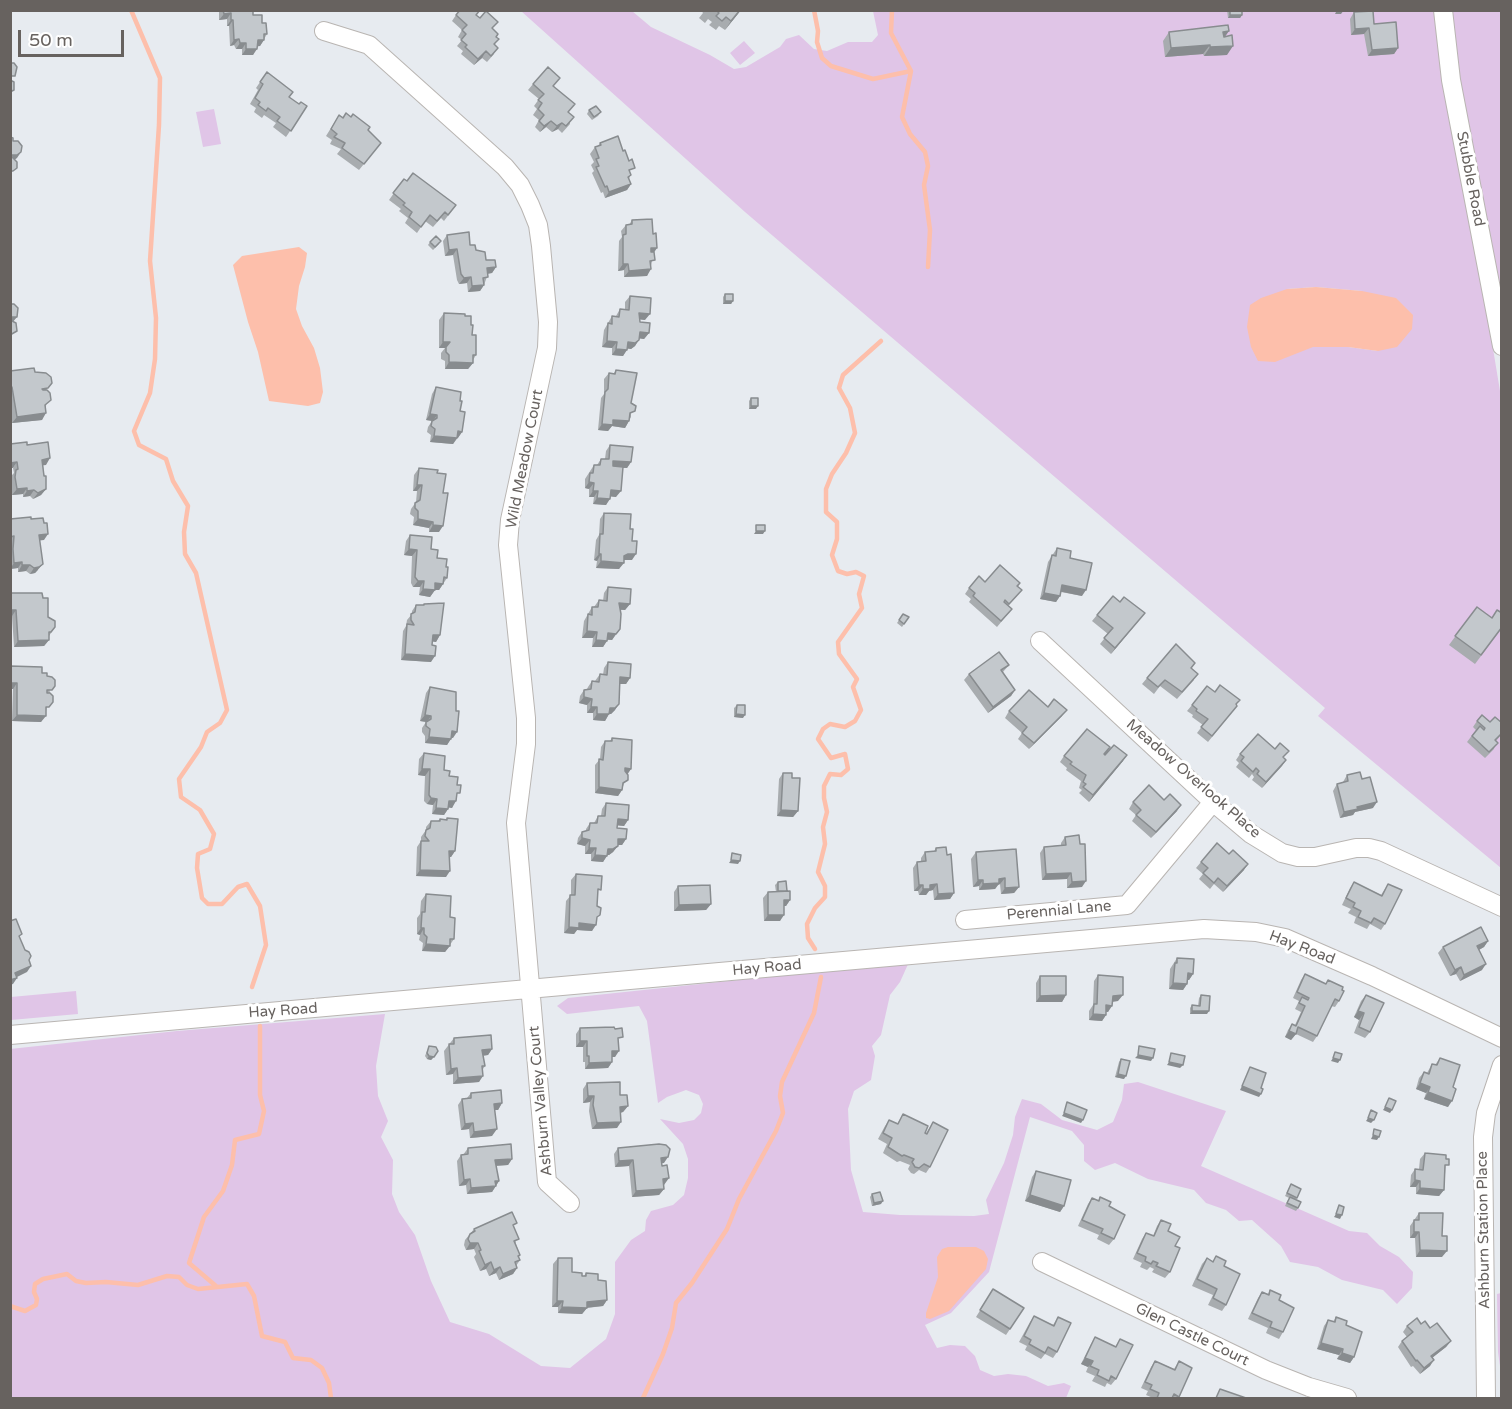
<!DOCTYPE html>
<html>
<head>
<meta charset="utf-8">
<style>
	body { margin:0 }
	#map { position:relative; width:1512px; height:1409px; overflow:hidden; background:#e7ebf0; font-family:"Varela Round",sans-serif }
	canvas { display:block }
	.frame { position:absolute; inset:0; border:12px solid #67625f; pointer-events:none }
	.scale { position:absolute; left:18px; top:30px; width:106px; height:27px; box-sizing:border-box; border:3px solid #67625f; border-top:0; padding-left:8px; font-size:18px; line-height:21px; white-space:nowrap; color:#67625f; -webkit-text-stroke:4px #fff; paint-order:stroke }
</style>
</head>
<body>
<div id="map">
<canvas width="1512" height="1409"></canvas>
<div class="frame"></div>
<div class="scale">50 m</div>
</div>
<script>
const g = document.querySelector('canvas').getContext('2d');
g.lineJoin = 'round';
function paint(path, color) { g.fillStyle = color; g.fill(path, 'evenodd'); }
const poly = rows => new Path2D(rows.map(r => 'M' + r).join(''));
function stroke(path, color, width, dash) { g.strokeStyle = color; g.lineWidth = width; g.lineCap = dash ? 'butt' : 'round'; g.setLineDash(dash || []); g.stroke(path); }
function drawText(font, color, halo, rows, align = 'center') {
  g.font = font + ' "Varela Round",sans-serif'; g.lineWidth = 6; g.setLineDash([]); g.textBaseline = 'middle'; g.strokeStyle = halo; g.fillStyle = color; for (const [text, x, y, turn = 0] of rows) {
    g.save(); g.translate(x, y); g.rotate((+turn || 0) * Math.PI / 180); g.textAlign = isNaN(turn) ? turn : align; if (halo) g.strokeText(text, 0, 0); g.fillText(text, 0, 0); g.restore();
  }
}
paint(poly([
	[521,11,632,11,651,27,710,55,734,69,746,67,780,47,786,39,799,35,814,49,827,51,848,42,872,42,878,35,873,11,1437,11,1501,397,1501,868,1318,716,1325,708,745,212],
	[1316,287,1362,291,1378,351,1348,347,1313,347,1287,289],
	[1448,11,1501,11,1501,298,1482,211],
	[744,41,755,53,740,65,730,53],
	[214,109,221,144,203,147,196,112],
	[909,962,900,982,890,995,881,1035,872,1046,875,1056,871,1080,854,1091,848,1109,851,1170,863,1212,900,1215,974,1216,989,1214,986,1200,1004,1163,1013,1135,1015,1117,1022,1099,1041,1104,1062,1120,1097,1130,1113,1122,1122,1100,1124,1084,1138,1082,1226,1111,1201,1166,1349,1231,1367,1233,1380,1246,1399,1257,1413,1272,1412,1288,1397,1304,1383,1290,1342,1280,1318,1267,1290,1262,1281,1246,1252,1220,1239,1221,1226,1210,1206,1203,1194,1190,1148,1179,1115,1163,1095,1170,1084,1161,1084,1145,1072,1131,1030,1117,989,1272,951,1313,925,1325,937,1348,950,1345,965,1346,975,1356,980,1370,994,1376,1008,1374,1026,1376,1048,1386,1064,1383,1071,1386,1066,1398,11,1398,10,1049,177,1031,385,1014,376,1066,378,1096,388,1121,381,1137,393,1160,392,1194,399,1212,415,1235,431,1281,450,1322,489,1334,541,1366,570,1368,606,1339,615,1314,615,1262,631,1240,645,1231,646,1220,651,1211,673,1205,684,1195,688,1178,688,1159,683,1144,660,1119,679,1123,694,1120,701,1113,703,1104,699,1095,686,1090,667,1097,658,1103,647,1021,639,1006,567,1014,557,1006,568,998],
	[76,991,78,1014,11,1020,11,997],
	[1501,1293,1501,1373,1498,1352,1497,1294]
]), '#e0c5e7');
paint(poly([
	[299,247,307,253,305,267,299,286,296,309,302,326,314,348,320,368,323,392,320,403,308,406,269,401,258,352,248,322,233,265,242,256],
	[1316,287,1362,291,1396,298,1413,315,1412,329,1397,347,1378,351,1348,347,1313,347,1275,362,1258,361,1251,347,1247,327,1250,305,1261,298,1287,289],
	[948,1247,976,1247,984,1251,988,1259,986,1269,949,1311,930,1319,926,1318,926,1313,938,1277,937,1257,942,1249]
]), '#fdbfab');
stroke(poly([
	[131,10,160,78,159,125,150,261,156,318,155,359,150,393,134,431,139,445,166,459,173,481,188,506,184,532,185,554,196,573,227,710,220,723,207,732,201,747,179,779,181,797,200,810,214,834,210,849,198,854,197,868,202,898,208,904,222,904,238,887,247,884,260,906,266,945,252,987],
	[814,10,818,31,817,42,822,58,831,66,873,79,911,71],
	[892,10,891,33,911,71,902,117,910,134,925,152,928,166,924,185,930,230,928,267],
	[815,949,808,938,807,924,815,908,825,897,825,886,818,872,825,844,823,827,827,812,824,798,824,786,830,774,841,775,848,769,845,754,831,758,818,739,823,729,830,724,845,727,855,721,861,710,853,687,857,679,839,654,838,642,862,608,859,594,864,576,856,572,847,574,838,571,832,555,837,539,837,522,826,512,826,489,832,474,846,453,855,433,850,408,839,388,843,375,881,341],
	[216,1286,189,1263,204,1217,223,1191,232,1165,235,1140,259,1134,264,1111,260,1095,260,1026],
	[10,1306,25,1311,36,1305,37,1299,34,1292,35,1284,43,1279,67,1274,76,1281,86,1283,106,1282,138,1285,167,1276,179,1277,187,1285,198,1289,247,1284,254,1296,262,1336,285,1342,293,1358,311,1360,322,1368,329,1383,331,1398],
	[643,1398,663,1354,672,1328,676,1303,692,1283,727,1229,739,1199,776,1131,783,1113,780,1096,782,1082,814,1013,821,977]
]), '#fdbfab', 4.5);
const minor = poly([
	[1443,10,1451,80,1502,346],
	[324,31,369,45,505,167,520,185,530,205,538,225,541,246,548,322,547,348,510,520,508,545,526,718,526,744,516,823,547,1182,570,1203],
	[1040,641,1213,802,1251,834,1282,853,1298,857,1315,857,1356,848,1369,848,1381,851,1502,907],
	[965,920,1127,905,1213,802],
	[10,1035,1204,929,1256,932,1285,938,1372,976,1502,1038],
	[1042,1262,1266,1370,1309,1387,1347,1398],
	[1486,1398,1483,1137,1486,1113,1502,1065]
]);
stroke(minor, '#b9b5b2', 20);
stroke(minor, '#fff', 18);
paint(poly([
	[219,10,253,10,253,15,262,23,267,34,260,46,257,46,253,55,242,55,242,49,236,49,234,45,230,46,229,26,227,26,227,19,219,20],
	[701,10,741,10,725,30,719,26,716,30,709,25,712,22,708,19,705,23,699,18,703,13],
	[1227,10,1242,10,1242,15,1240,18,1228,18],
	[1354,12,1374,24,1398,48,1394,54,1368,56,1364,34,1351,35,1350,19],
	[456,15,477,16,493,29,496,37,494,54,487,62,482,58,474,65,461,54,463,51,457,46,462,40,458,37,462,30,452,21],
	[1169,32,1225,36,1227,55,1204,56,1203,54,1165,57,1163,41],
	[267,72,289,97,299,104,307,106,286,137,273,127,276,123,264,115,262,118,254,112,256,108,250,104,258,90,256,88],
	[533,84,554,86,569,113,570,124,562,133,558,129,552,132,546,127,540,132,535,127,539,120,533,115,537,109,534,106,539,99,528,90],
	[589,110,601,112,598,116,592,120,587,114],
	[339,115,368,130,381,143,359,170,337,154,341,149,330,144,332,140,326,136],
	[600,143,631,174,629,179,631,184,627,190,605,198,603,192,601,193,592,173,594,171,591,165,594,162,590,154,595,147,598,146],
	[404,179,456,205,444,221,441,218,433,227,425,221,417,233,405,223,408,218,399,211,401,209,389,200],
	[632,220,654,252,651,266,647,276,624,277,624,270,618,271,619,241,622,237,621,231,626,225,629,225],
	[447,235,470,245,486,260,496,267,492,273,488,274,484,285,480,291,468,292,467,283,459,284,457,280,453,255,445,256,443,241],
	[430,242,439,244,433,250,428,245],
	[725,294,733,301,731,304,723,304,723,297],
	[630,296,645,320,640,319,640,322,649,333,644,339,639,338,635,346,631,349,627,348,623,356,612,355,612,348,602,347,604,330,612,316,616,316,620,309,625,309,625,302],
	[444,313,465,316,472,335,476,355,473,360,473,363,468,369,445,369,445,361,441,359,441,353,445,348,439,348,439,320],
	[616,370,631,403,631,417,625,428,612,426,608,431,598,430,601,398,604,394,604,379,609,373,614,373],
	[10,371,35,372,47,390,46,407,42,420,12,423,10,410],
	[436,387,460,401,462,432,453,444,430,442,431,435,427,432,428,427,432,421,426,420,432,394],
	[751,398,756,409,749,409,749,401],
	[27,445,46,465,43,465,46,489,41,495,33,499,30,496,23,497,23,494,12,495,11,483,11,476,14,473,13,468],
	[610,445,631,462,627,468,622,468,616,497,610,496,606,505,593,504,594,497,589,497,589,489,585,488,585,479,594,465,597,465,601,459,605,459,606,451],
	[419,468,437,473,443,493,439,532,429,532,429,528,413,525,414,517,410,514,411,509,416,502,417,491,413,491,414,475],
	[604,513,630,529,632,560,624,560,619,569,596,568,597,561,594,560,596,540,599,535,600,519],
	[10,519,31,519,44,540,40,540,38,570,35,573,30,574,26,571,18,572,18,568,10,569],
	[410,535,431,549,446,567,447,578,439,590,435,590,430,597,419,595,420,587,413,587,411,583,412,556,404,555,406,541],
	[1057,548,1070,558,1082,596,1061,592,1060,596,1056,602,1040,599,1048,562],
	[985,582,1020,583,1018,587,1017,596,1008,606,1012,609,997,627,969,602,971,599,965,594,969,588],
	[608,587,630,604,625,610,620,610,620,629,612,640,607,640,603,647,592,647,593,638,582,638,584,621,592,607,594,607,599,600,603,601,604,593],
	[10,593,43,598,48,617,55,627,49,636,49,640,44,646,14,647,12,616,10,616],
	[424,604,440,635,436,642,432,641,431,662,401,660,403,631,406,626,407,620,412,614,412,611,416,605,423,605],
	[1477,607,1502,628,1475,664,1449,645],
	[903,614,909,617,902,627,897,623],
	[1097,615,1140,619,1111,654,1100,644,1108,634,1092,621],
	[608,662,630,678,626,684,620,684,615,710,611,714,609,714,605,721,593,720,593,713,587,713,587,705,579,703,580,696,584,690,587,689,588,687,592,681,595,681,600,674,603,675,604,668],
	[1009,665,1003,672,1015,690,1011,696,988,713,964,680,969,674],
	[10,666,42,673,47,676,50,693,46,711,41,722,12,721,13,689,10,689],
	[1192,668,1194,680,1177,699,1160,686,1154,694,1142,684,1147,678],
	[430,687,453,738,451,738,447,745,425,743,425,736,422,732,422,728,426,722,420,721,426,693],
	[1215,692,1237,706,1208,742,1197,733,1203,725,1192,717,1193,715,1187,711,1192,705],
	[737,705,743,718,734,717,734,708],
	[1048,707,1062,716,1029,749,1018,739,1022,733,1005,718,1009,711],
	[1477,721,1490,722,1502,734,1496,741,1494,749,1485,758,1467,742,1476,730,1473,727],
	[612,738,627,774,622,790,618,796,595,793,595,765,600,759,601,747,605,741,610,741],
	[424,753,444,770,449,776,456,798,452,808,448,807,448,809,444,815,432,814,433,805,427,804,424,801,425,776,418,775,419,759],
	[1105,754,1123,761,1089,802,1079,793,1082,790,1079,788,1081,781,1066,770,1067,768,1060,762,1064,756],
	[1240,754,1284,758,1286,760,1262,788,1252,780,1254,777,1252,774,1249,778,1236,767,1239,763,1236,760],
	[783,773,792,778,798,811,793,817,777,816,779,779],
	[1347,775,1362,779,1373,808,1355,812,1353,815,1340,818,1333,791,1337,784,1343,783,1343,782],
	[1133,802,1177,811,1151,838,1132,821,1136,815,1129,809],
	[606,803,628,820,624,826,617,825,617,828,626,839,622,845,618,845,613,852,609,855,607,855,603,862,591,861,591,854,585,854,585,846,577,844,578,838,582,832,586,831,586,829,590,823,594,823,598,816,601,816,602,809],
	[447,818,455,851,451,857,449,857,446,877,416,876,417,847,421,841,421,837,426,830,426,827,431,821,438,821,440,819,446,820],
	[1065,837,1082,887,1067,888,1067,879,1042,880,1040,853,1044,847,1061,845,1061,843],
	[936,848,954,893,950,899,934,900,933,890,929,891,926,895,919,895,918,891,914,891,913,868,917,862,921,862,921,858,925,852,934,851],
	[976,852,1019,887,1014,893,1001,894,1000,884,998,885,995,889,979,890,979,886,973,887,971,859],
	[1201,862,1244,870,1223,892,1214,884,1210,889,1199,879,1203,874,1196,868],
	[576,874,596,920,592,931,577,930,574,934,564,933,566,901,571,895,571,880],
	[778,882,787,891,790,900,786,906,784,906,780,921,764,921,763,898,768,892,776,892,775,885],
	[1354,882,1381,895,1388,884,1385,924,1381,930,1370,924,1367,929,1354,923,1356,917,1348,913,1351,909,1342,905,1350,888],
	[678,886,711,904,706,910,674,911,674,892],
	[426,894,450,917,454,939,445,952,422,951,423,943,419,940,420,935,417,934,417,918,420,914,421,901],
	[1488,941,1484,947,1479,950,1482,970,1460,981,1456,974,1450,976,1438,953,1443,947],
	[1177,958,1193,974,1189,980,1188,980,1187,984,1183,990,1169,989,1170,969],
	[1305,974,1326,984,1328,980,1339,1001,1335,1007,1331,1006,1317,1036,1313,1042,1296,1034,1291,1040,1285,1037,1288,1030,1292,1024,1295,1025,1301,1012,1295,1009,1299,1001,1293,998,1301,980],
	[1098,975,1118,1001,1112,1002,1108,1012,1106,1012,1106,1015,1102,1021,1089,1020,1089,1011,1093,1005,1094,981],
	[1040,976,1066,995,1062,1002,1036,1002,1036,983],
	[1201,995,1207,1014,1190,1014,1190,1008,1192,1005,1198,1006,1199,998],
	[1366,995,1370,1032,1365,1038,1354,1033,1359,1020,1354,1017,1361,1001],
	[580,1028,619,1043,615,1057,612,1057,612,1062,608,1068,585,1069,585,1062,583,1062,583,1047,576,1047,576,1034],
	[454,1038,492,1049,488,1055,483,1056,485,1066,483,1069,479,1082,453,1084,453,1074,446,1075,444,1051],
	[429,1046,438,1051,431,1060,427,1059,425,1056],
	[1440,1058,1453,1087,1448,1107,1424,1099,1426,1093,1416,1089,1419,1078,1424,1072,1427,1073,1432,1064,1435,1065],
	[1121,1059,1124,1079,1115,1077,1119,1062],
	[587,1083,620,1095,628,1106,623,1112,621,1113,617,1128,592,1129,589,1111,590,1102,583,1103,583,1089],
	[471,1093,502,1103,498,1110,495,1110,492,1136,470,1138,469,1129,461,1130,458,1105,462,1099,467,1098],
	[903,1114,926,1133,933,1122,930,1167,926,1173,919,1170,914,1174,911,1173,908,1169,910,1165,900,1161,897,1162,883,1153,887,1144,878,1139,885,1126,889,1120,897,1124],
	[468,1148,512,1159,508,1165,496,1166,499,1181,492,1192,467,1194,466,1185,459,1186,457,1161,461,1155,463,1155],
	[618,1148,664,1163,662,1163,664,1185,663,1185,664,1189,659,1195,632,1197,629,1166,615,1167,614,1154],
	[1425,1153,1446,1159,1444,1190,1439,1196,1416,1194,1416,1187,1410,1187,1411,1175,1415,1169,1419,1169,1420,1159],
	[1036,1171,1064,1206,1060,1212,1025,1201,1032,1177],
	[1291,1184,1297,1198,1295,1200,1298,1208,1296,1211,1285,1206,1289,1198,1285,1196],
	[872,1194,881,1204,872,1206,870,1197],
	[1100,1197,1109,1206,1114,1239,1109,1245,1097,1239,1099,1235,1078,1226,1088,1204,1092,1198,1098,1201],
	[1419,1213,1442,1257,1416,1257,1415,1238,1410,1238,1410,1226],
	[1161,1220,1175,1246,1170,1272,1165,1278,1152,1272,1154,1269,1150,1267,1147,1270,1140,1267,1142,1263,1133,1259,1142,1239,1146,1233,1153,1236,1157,1226],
	[514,1227,516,1244,520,1255,519,1257,520,1260,516,1266,517,1268,513,1274,499,1280,496,1273,489,1276,486,1269,480,1271,474,1257,476,1254,474,1249,466,1250,464,1245,465,1240,474,1229],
	[1216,1256,1224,1266,1226,1305,1222,1311,1208,1305,1213,1295,1192,1286,1202,1264,1207,1258,1213,1261],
	[558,1258,572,1272,582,1276,584,1276,586,1273,598,1280,607,1300,603,1306,587,1308,582,1314,558,1313,558,1307,552,1307,553,1264],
	[1270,1290,1279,1300,1283,1332,1279,1339,1266,1333,1268,1328,1248,1319,1258,1298,1262,1292,1268,1294],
	[989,1296,1024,1308,1006,1335,976,1317],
	[1034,1316,1053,1325,1058,1317,1057,1352,1053,1358,1045,1354,1041,1359,1025,1350,1027,1346,1019,1342,1030,1322],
	[1336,1317,1346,1325,1354,1357,1350,1363,1337,1359,1339,1355,1317,1349,1324,1326,1328,1320,1333,1322],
	[1421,1324,1430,1328,1451,1341,1446,1347,1433,1357,1430,1366,1420,1374,1413,1366,1411,1367,1398,1347,1402,1341,1407,1337,1403,1332,1407,1326],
	[1095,1337,1115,1347,1120,1339,1116,1379,1111,1385,1107,1383,1105,1387,1092,1381,1095,1376,1086,1372,1088,1367,1081,1364,1091,1344],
	[1155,1361,1174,1369,1179,1361,1179,1397,1177,1398,1153,1398,1146,1395,1148,1391,1141,1388,1151,1367]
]), '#a8acaf');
paint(poly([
	[740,10,741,10,725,30,731,21],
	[1337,10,1344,10,1341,14,1335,14],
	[231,13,227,19,219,20,224,14],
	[1230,15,1242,15,1240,18,1228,18],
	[231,20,233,20,229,26,227,26],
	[1369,28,1364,34,1351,35,1355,29],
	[1229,31,1222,41,1223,32],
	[239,39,234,45,230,46,234,40],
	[258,40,264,40,260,46,254,47],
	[240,43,246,43,242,49,236,49],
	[1210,45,1203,54,1165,57,1171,48],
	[1233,46,1227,55,1204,56,1210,47],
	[1398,48,1394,54,1368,56,1372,50],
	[246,49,257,49,253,55,242,55],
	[486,51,482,58,474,65,478,59],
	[551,121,546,127,540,132,544,126],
	[562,123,558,129,552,132,557,126],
	[21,152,17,158,13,161,12,155],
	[631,184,627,190,605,198,609,192],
	[651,248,657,248,653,254,646,255],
	[457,249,453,255,445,256,449,250],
	[623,264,628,264,624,270,618,271],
	[496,267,492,273,483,274,487,268],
	[651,269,647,276,624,277,629,271],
	[471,277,467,283,459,284,464,278],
	[484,285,480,291,468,292,472,286],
	[725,301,733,301,731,304,723,304],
	[639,313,650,314,645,320,635,319],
	[10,317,17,317,12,323,10,323],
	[640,332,649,333,644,339,636,338],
	[639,340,635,346,631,349,623,348,628,342],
	[607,341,617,342,612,348,602,347],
	[443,342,450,342,445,348,439,348],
	[616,349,627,350,623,356,612,355],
	[449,362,473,363,468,369,445,369],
	[751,406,758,406,756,409,749,409],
	[46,413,42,420,12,423,17,417],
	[430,414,437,415,433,421,426,420],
	[613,420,629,421,625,428,612,426,608,431,598,430,602,424],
	[458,431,462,432,458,438,453,437],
	[434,436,457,438,453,444,430,442],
	[50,458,46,465,38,466,42,460],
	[613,461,631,462,627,468,609,467],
	[17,462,13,468,10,468,10,463],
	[589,482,594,483,589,489,585,488],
	[417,485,422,485,417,491,413,491],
	[27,488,23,494,12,495,17,489],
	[46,489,41,495,33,499,38,493],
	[34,490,30,496,23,497,27,491],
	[611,490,621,491,616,497,606,496],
	[593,491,598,491,594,497,589,497],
	[597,498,610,499,606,505,593,504],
	[418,519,433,522,429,528,413,525],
	[433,525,443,526,439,532,429,532],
	[756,531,765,531,763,534,754,534],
	[48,534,44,540,35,541,39,535],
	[409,549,417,550,412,556,404,555],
	[599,554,601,554,597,561,594,560],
	[628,554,636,554,632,560,624,560,624,556],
	[601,561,624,563,619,569,596,568],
	[22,562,18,568,10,569,14,563],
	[43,564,35,573,30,574,34,568],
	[22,565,30,565,26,571,18,572],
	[418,581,424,581,420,587,413,587],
	[435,583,443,584,439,590,431,590],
	[1062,585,1086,590,1082,596,1058,591],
	[423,589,435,590,430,597,419,595],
	[1044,593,1060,596,1056,602,1040,599],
	[619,603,630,604,625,610,614,609],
	[10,610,16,610,12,616,10,616],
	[1145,613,1140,619,1111,654,1115,648],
	[587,631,597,632,593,638,582,638],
	[608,633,616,634,612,640,603,639],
	[433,635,440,635,436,642,429,641],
	[49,640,44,646,14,647,18,641],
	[596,640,607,641,603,647,592,647],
	[405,654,435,656,431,662,401,660],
	[620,677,630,678,626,684,615,684],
	[10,683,17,683,13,689,10,689],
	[1015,690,1011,696,988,713,993,707],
	[584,697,592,699,587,705,579,703],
	[619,704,615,710,611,714,605,714,610,708],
	[591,707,597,707,593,713,587,713],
	[1067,710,1062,716,1029,749,1034,743],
	[597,714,609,714,605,721,593,720],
	[736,714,745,715,743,718,734,717],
	[17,715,46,716,41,722,12,721],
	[425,715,431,716,427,722,420,721],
	[452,731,457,732,453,738,447,737],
	[429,737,451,739,447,745,425,743],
	[1127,755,1123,761,1089,802,1093,795],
	[1286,760,1282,766,1262,788,1266,782],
	[625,768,631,769,627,775,621,774],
	[422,769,430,769,425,776,418,775],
	[599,787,622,790,618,796,595,793],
	[431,798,437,799,433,805,427,804],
	[449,801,456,801,452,808,445,807],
	[1377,802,1373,808,1355,812,1353,815,1340,818,1344,812,1357,807],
	[1181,805,1177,811,1151,838,1156,832],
	[436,808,448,809,444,815,432,814],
	[781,810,798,811,793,817,777,816],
	[618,819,628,820,624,826,613,825],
	[582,838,590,840,585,846,577,844],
	[618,839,626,839,622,845,614,845],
	[618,846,613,852,609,855,603,855,608,849],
	[589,848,596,848,591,854,585,854],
	[449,851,455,851,451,857,445,857],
	[595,855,607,856,603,862,591,861],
	[731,860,740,861,738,864,729,863],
	[1248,864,1244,870,1223,892,1227,886],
	[420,870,450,871,446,877,416,876],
	[1071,873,1067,879,1042,880,1046,874],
	[1005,878,1000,884,998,885,995,889,979,890,983,884,999,879],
	[978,880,983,880,979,886,973,887],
	[1086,881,1082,887,1067,888,1072,882],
	[937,884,933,890,929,891,926,895,919,895,923,889,930,885],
	[919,885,923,885,918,891,914,891],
	[1019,887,1014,893,1001,894,1005,888],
	[954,893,950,899,934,900,938,894],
	[784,900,790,900,786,906,780,906],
	[711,904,706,910,674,911,679,905],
	[768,915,784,915,780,921,764,921],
	[579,923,596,925,592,931,577,930,574,934,564,933,569,927],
	[421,928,424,928,420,935,417,934],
	[1488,941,1484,947,1473,953,1477,946],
	[426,944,450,946,445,952,422,951],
	[1486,964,1482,970,1460,981,1464,975],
	[31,966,27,972,11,980,15,973],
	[1461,967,1456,974,1450,976,1455,970],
	[1188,973,1193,974,1189,980,1184,980],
	[17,978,13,984,10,985,10,980],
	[1173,983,1187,984,1183,990,1169,989],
	[1066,995,1062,1002,1036,1002,1040,996],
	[1123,995,1118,1001,1108,1002,1113,996],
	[1106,1005,1112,1006,1108,1012,1102,1011],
	[1192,1011,1209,1011,1207,1014,1190,1014],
	[1358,1011,1364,1013,1359,1020,1354,1017],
	[1093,1014,1106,1015,1102,1021,1089,1020],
	[1289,1031,1296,1034,1291,1040,1285,1037],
	[580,1041,587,1041,583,1047,576,1047],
	[492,1049,488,1055,477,1056,482,1050],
	[612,1051,619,1051,615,1057,608,1057],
	[1138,1055,1153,1058,1151,1061,1135,1058],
	[429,1056,434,1057,431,1060,427,1059],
	[1333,1058,1340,1060,1338,1063,1331,1061],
	[612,1062,608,1068,585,1069,589,1063],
	[1169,1062,1183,1065,1180,1068,1167,1065],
	[457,1068,453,1074,446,1075,451,1069],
	[1118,1074,1126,1076,1124,1079,1115,1077],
	[483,1076,479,1082,453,1084,458,1078],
	[1420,1083,1430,1087,1426,1093,1416,1089],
	[1242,1086,1261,1094,1259,1097,1240,1090],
	[1428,1092,1452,1101,1448,1107,1424,1099],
	[588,1096,594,1096,590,1102,583,1103],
	[502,1103,498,1110,490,1110,494,1104],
	[628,1106,623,1112,616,1113,620,1107],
	[1385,1107,1392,1110,1390,1113,1383,1110],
	[1064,1113,1083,1120,1081,1123,1062,1116],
	[1368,1118,1374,1120,1371,1123,1366,1121],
	[621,1122,617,1128,592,1129,597,1123],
	[473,1123,469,1129,461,1130,465,1124],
	[497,1129,492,1136,470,1138,474,1132],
	[1373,1135,1379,1137,1377,1140,1371,1139],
	[668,1157,664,1163,657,1164,661,1158],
	[512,1159,508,1165,491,1166,495,1160],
	[633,1160,629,1166,615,1167,619,1161],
	[669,1178,664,1185,659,1185,663,1179],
	[470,1179,466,1185,459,1186,464,1180],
	[1415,1180,1420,1181,1416,1187,1410,1187],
	[495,1181,499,1181,492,1192,467,1194,471,1188],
	[1420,1188,1444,1190,1439,1196,1416,1194],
	[664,1189,659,1195,632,1197,636,1191],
	[1030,1195,1064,1206,1060,1212,1025,1201],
	[883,1201,881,1204,872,1206,874,1203],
	[1336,1214,1342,1215,1340,1219,1334,1217],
	[1414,1232,1419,1232,1415,1238,1410,1238],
	[470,1243,478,1243,474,1249,466,1250],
	[1420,1250,1447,1251,1442,1257,1416,1257],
	[491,1262,486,1269,480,1271,485,1265],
	[500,1267,496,1273,489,1276,494,1270],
	[517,1268,513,1274,499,1280,503,1274],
	[607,1300,603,1306,584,1308,587,1308,582,1314,558,1313,562,1307,587,1302],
	[557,1301,563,1301,558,1307,552,1307],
	[1451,1341,1446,1347,1427,1362,1431,1356],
	[1321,1343,1343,1349,1339,1355,1317,1349],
	[1342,1353,1354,1357,1350,1363,1337,1359],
	[1085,1358,1093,1361,1088,1367,1081,1364],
	[1434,1360,1430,1366,1420,1374,1424,1368]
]), '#888c8f');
const building = poly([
	[223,10,253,10,253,15,262,15,262,23,266,23,267,34,264,34,264,40,258,40,257,49,246,49,246,43,240,43,239,39,234,40,233,20,231,20,231,13,224,14,223,10],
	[460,10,480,10,476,15,480,18,486,11,498,22,492,28,498,34,496,37,499,39,494,44,498,48,491,56,486,51,478,59,465,47,467,45,461,40,466,34,462,30,467,25,456,15,460,10],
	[716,10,740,10,731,21,726,17,722,21,716,16,719,13,716,10],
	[1230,10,1242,10,1242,15,1230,15,1230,10],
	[1373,11,1374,24,1396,22,1398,48,1372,50,1369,28,1355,29,1354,12,1373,11],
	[1228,25,1229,31,1223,32,1224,37,1232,35,1233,46,1210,47,1210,45,1171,48,1169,32,1228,25],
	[10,63,14,63,17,67,15,76,10,76,10,63],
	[548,67,560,78,553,86,575,104,568,112,574,117,566,126,562,123,557,126,551,121,544,126,539,121,544,115,538,109,542,103,538,100,544,94,533,84,548,67],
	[267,72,293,92,289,97,299,104,301,102,307,106,291,131,277,121,280,117,268,108,266,111,258,105,260,102,255,98,263,84,260,82,267,72],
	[10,80,14,82,14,90,10,92,10,80],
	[596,106,601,112,594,117,589,110,596,106],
	[346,113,351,117,353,114,370,127,368,130,381,143,364,164,342,148,345,143,334,137,337,134,331,129,339,115,343,118,346,113],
	[618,136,623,151,625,150,629,161,632,159,635,168,629,170,631,175,628,177,631,184,609,192,607,186,605,187,596,167,599,166,596,159,599,158,595,147,601,145,600,143,618,136],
	[10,137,13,138,13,141,18,141,22,146,21,152,17,155,12,155,12,157,17,162,17,168,13,171,10,171,10,137],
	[413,173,456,205,448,215,445,212,437,221,430,215,421,227,409,217,412,212,403,205,405,203,393,193,404,179,407,181,413,173],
	[652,219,653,234,656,233,657,248,651,248,651,252,654,252,655,260,650,261,651,269,629,271,628,264,623,264,623,235,626,234,626,225,632,224,632,220,652,219],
	[469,232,470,245,475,245,476,250,485,252,486,260,495,260,496,267,487,268,488,277,483,278,484,285,472,286,471,277,464,278,461,274,457,249,449,250,447,235,469,232],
	[436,236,441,241,435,247,430,242,436,236],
	[725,294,733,294,733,301,725,301,725,294],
	[630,296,651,298,650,314,639,313,640,322,650,323,649,333,640,332,639,340,635,343,628,342,627,350,616,349,617,342,607,341,608,323,612,324,612,316,619,317,620,309,629,310,630,296],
	[10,304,14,304,18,308,17,317,10,317,10,304],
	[444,313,465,314,465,316,471,316,471,325,473,325,472,335,476,335,476,355,473,355,473,363,449,362,449,355,446,352,446,347,450,342,443,342,444,313],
	[10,320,16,323,17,331,10,335,10,320],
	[34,368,35,372,46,373,51,377,52,383,48,388,42,389,43,390,47,390,50,393,51,400,45,405,46,413,17,417,12,387,10,387,10,371,34,368],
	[616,370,637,373,631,403,636,406,635,411,630,413,629,421,613,420,613,425,602,424,605,392,608,389,609,373,615,374,616,370],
	[436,387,461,392,460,401,462,401,460,411,465,412,462,432,458,431,457,438,434,436,435,429,431,426,432,421,437,418,437,415,430,414,436,387],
	[751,398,758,398,758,406,751,406,751,398],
	[27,442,27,445,48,442,50,458,42,460,44,476,46,476,46,489,38,493,34,490,27,491,27,488,17,489,15,477,16,470,18,469,17,462,10,463,10,444,27,442],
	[610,445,633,447,631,462,613,461,613,466,623,467,621,491,611,490,610,499,597,498,598,491,593,491,594,483,589,482,590,473,593,473,594,465,600,465,601,459,609,459,610,445],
	[419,468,438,470,437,473,446,474,443,493,448,493,443,526,433,525,433,522,418,519,418,511,415,508,415,503,420,500,422,485,417,485,419,468],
	[604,513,631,514,630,529,633,529,632,541,637,541,636,554,628,554,624,556,624,563,601,561,601,554,599,554,600,534,603,534,604,513],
	[31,517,31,519,43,518,44,523,47,523,48,534,39,535,43,564,39,567,34,568,30,565,22,565,22,562,14,563,13,549,14,536,10,537,10,519,31,517],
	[756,525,765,525,765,531,756,531,756,525],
	[410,535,432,537,431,549,438,550,437,558,447,559,446,567,448,567,447,578,444,577,443,584,435,583,435,590,423,589,424,581,418,581,415,577,417,550,409,549,410,535],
	[1057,548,1071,551,1070,558,1092,563,1086,590,1062,585,1060,596,1044,593,1052,555,1056,556,1057,548],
	[1000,565,1020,583,1017,586,1022,590,1009,604,1005,600,1004,602,1012,609,1001,621,973,596,975,593,969,588,979,576,985,582,1000,565],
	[608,587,631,589,630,604,619,603,621,614,620,629,616,634,608,633,607,641,596,640,597,632,587,631,588,614,592,615,592,607,598,607,599,600,607,601,608,587],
	[10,593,42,593,43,598,48,598,48,617,55,621,55,627,51,632,49,632,49,640,18,641,16,610,10,610,10,593],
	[1113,596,1120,602,1124,597,1145,613,1115,648,1104,638,1113,628,1097,615,1113,596],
	[444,603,440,635,433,635,432,645,436,646,435,656,405,654,407,624,414,625,411,620,411,614,415,612,416,605,424,605,424,604,444,603],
	[1477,607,1492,618,1497,610,1502,613,1502,627,1481,655,1455,636,1477,607],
	[903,614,909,617,904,624,899,620,903,614],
	[1176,644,1195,663,1191,668,1198,674,1182,692,1165,680,1158,687,1147,678,1176,644],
	[999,652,1009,665,1001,670,1015,690,993,707,969,674,999,652],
	[608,662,631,664,630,678,620,677,619,704,615,708,610,708,609,714,597,714,597,707,591,707,592,699,584,697,584,690,591,689,592,681,599,682,600,674,607,675,608,662],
	[10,666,42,667,42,673,47,673,47,676,52,677,55,680,55,686,52,690,47,690,47,693,50,693,53,696,53,702,49,707,46,707,46,716,17,715,17,683,10,683,10,666],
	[1220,685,1240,700,1236,704,1237,706,1212,736,1201,727,1208,719,1196,711,1197,709,1192,705,1207,686,1215,692,1220,685],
	[430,687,456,692,456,711,459,711,457,732,452,731,451,739,429,737,430,729,426,726,426,722,431,719,431,716,425,715,430,687],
	[1029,690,1048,707,1054,699,1067,710,1034,743,1022,733,1027,727,1009,711,1029,690],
	[737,705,745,705,745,715,736,714,737,705],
	[1482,715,1490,722,1495,717,1502,723,1502,733,1495,740,1498,743,1489,752,1472,736,1480,726,1484,730,1485,728,1477,721,1482,715],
	[1087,729,1110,747,1104,754,1105,755,1114,745,1127,755,1093,795,1083,787,1086,784,1083,782,1086,775,1070,764,1072,762,1064,756,1087,729],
	[1258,734,1275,749,1280,743,1289,751,1283,757,1286,760,1266,782,1257,774,1259,771,1256,768,1253,772,1241,761,1244,757,1240,754,1258,734],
	[612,738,632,740,631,769,625,768,625,771,628,775,628,780,623,783,622,790,599,787,599,759,603,760,605,741,612,741,612,738],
	[424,753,445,756,444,770,450,771,449,776,458,777,457,785,461,785,460,793,457,793,456,801,449,801,448,809,436,808,437,799,431,798,429,795,430,769,422,769,424,753],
	[1360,772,1362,779,1370,777,1377,802,1357,807,1358,809,1344,812,1337,784,1348,781,1347,775,1360,772],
	[783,773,792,773,792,778,800,778,798,811,781,810,783,773],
	[1149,785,1164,800,1170,794,1181,805,1156,832,1136,815,1141,810,1133,802,1149,785],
	[606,803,629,805,628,820,618,819,617,828,627,829,626,839,618,839,618,846,613,849,608,849,607,856,595,855,596,848,589,848,590,840,582,838,582,832,589,830,590,823,597,823,598,816,605,816,606,803],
	[447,818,458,819,455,851,449,851,450,871,420,870,421,841,429,841,425,836,426,830,430,828,431,821,440,821,440,819,447,820,447,818],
	[1079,835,1080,844,1085,844,1086,881,1072,882,1071,873,1046,874,1044,847,1066,845,1065,837,1079,835],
	[1217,843,1229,854,1233,850,1248,864,1227,886,1218,878,1214,883,1203,873,1208,868,1201,862,1217,843],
	[946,847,947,855,951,854,954,893,938,894,937,884,930,885,930,889,923,889,923,885,919,885,917,862,926,861,925,852,936,851,936,848,946,847],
	[1016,849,1019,887,1005,888,1005,878,999,879,999,883,983,884,983,880,978,880,976,852,1016,849],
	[732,853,741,855,740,861,731,860,732,853],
	[576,874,602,876,601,890,598,889,597,906,601,908,600,915,597,917,596,925,579,923,579,928,569,927,570,895,575,895,576,874],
	[786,881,787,891,778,891,778,882,786,881],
	[1354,882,1382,896,1388,884,1402,890,1385,924,1374,918,1371,923,1358,917,1361,911,1353,907,1355,903,1346,898,1354,882],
	[710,885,711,904,679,905,678,886,710,885],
	[790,891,790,900,784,900,784,915,768,915,768,892,790,891],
	[426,894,451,896,450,917,455,918,454,939,450,939,450,946,426,944,427,937,424,934,424,928,421,928,422,912,425,912,426,894],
	[16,919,22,934,19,936,25,950,29,952,31,956,29,960,31,966,15,973,17,978,10,980,10,921,16,919],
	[1481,927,1488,941,1477,946,1486,964,1464,975,1461,967,1455,970,1443,947,1481,927],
	[1177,958,1194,959,1193,974,1188,973,1187,984,1173,983,1175,963,1177,963,1177,958],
	[1305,974,1326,984,1328,980,1343,987,1342,990,1344,991,1339,1001,1335,999,1317,1036,1298,1027,1296,1034,1289,1031,1292,1024,1296,1026,1305,1006,1299,1003,1302,997,1308,1000,1309,998,1297,992,1305,974],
	[1098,975,1123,977,1123,995,1113,996,1112,1006,1106,1005,1106,1015,1093,1014,1094,1004,1097,1004,1098,975],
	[1040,976,1066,976,1066,995,1040,996,1040,976],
	[1201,995,1210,996,1209,1011,1192,1011,1192,1005,1200,1006,1201,995],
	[1366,995,1384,1003,1370,1032,1359,1027,1364,1013,1358,1011,1366,995],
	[614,1027,615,1029,622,1028,623,1037,618,1038,619,1051,612,1051,612,1062,589,1063,589,1056,587,1056,587,1041,580,1041,580,1028,614,1027],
	[491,1035,492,1049,482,1050,485,1066,482,1066,483,1076,458,1078,457,1068,451,1069,449,1044,454,1044,454,1038,491,1035],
	[429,1046,436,1047,438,1051,434,1057,429,1056,427,1053,429,1046],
	[1139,1046,1155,1049,1153,1058,1138,1055,1139,1046],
	[1335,1052,1342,1054,1340,1060,1333,1058,1335,1052],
	[1171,1053,1185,1056,1183,1065,1169,1062,1171,1053],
	[1440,1058,1460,1065,1453,1087,1456,1089,1452,1101,1428,1092,1430,1087,1420,1083,1424,1072,1429,1074,1432,1064,1437,1065,1440,1058],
	[1121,1059,1130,1061,1126,1076,1118,1074,1121,1059],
	[1250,1067,1266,1073,1261,1088,1263,1089,1261,1094,1242,1086,1250,1067],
	[620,1082,620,1095,627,1095,628,1106,620,1107,621,1122,597,1123,593,1105,594,1096,588,1096,587,1083,620,1082],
	[501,1090,502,1103,494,1104,497,1129,474,1132,473,1123,465,1124,462,1099,471,1098,471,1093,501,1090],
	[1389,1098,1396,1101,1392,1110,1385,1107,1389,1098],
	[1067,1102,1087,1110,1083,1120,1064,1113,1067,1102],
	[1371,1110,1377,1113,1374,1120,1368,1118,1371,1110],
	[903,1114,928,1126,925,1133,927,1134,933,1122,948,1130,930,1167,924,1164,919,1168,915,1167,912,1162,914,1159,904,1155,902,1156,888,1147,892,1138,883,1133,889,1120,898,1124,903,1114],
	[1374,1129,1381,1131,1379,1137,1373,1135,1374,1129],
	[511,1144,512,1159,495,1160,499,1181,495,1181,496,1186,471,1188,470,1179,464,1180,461,1155,468,1154,468,1148,511,1144],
	[659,1144,666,1145,670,1149,668,1157,661,1158,662,1166,667,1165,669,1178,663,1179,664,1189,636,1191,633,1160,619,1161,618,1148,659,1144],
	[1425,1153,1446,1155,1446,1159,1449,1159,1449,1165,1445,1165,1444,1190,1420,1188,1420,1181,1415,1180,1415,1169,1423,1170,1425,1153],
	[1036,1171,1071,1180,1064,1206,1030,1195,1036,1171],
	[1291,1184,1301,1189,1297,1198,1287,1193,1291,1184],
	[880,1192,883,1201,874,1203,872,1194,880,1192],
	[1100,1197,1111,1202,1109,1206,1125,1215,1114,1239,1101,1233,1103,1229,1082,1220,1092,1198,1099,1201,1100,1197],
	[1290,1197,1301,1202,1298,1208,1287,1203,1290,1197],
	[1339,1205,1344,1207,1342,1215,1336,1214,1339,1205],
	[512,1212,517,1223,513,1225,519,1239,514,1241,520,1255,518,1256,520,1260,515,1262,517,1268,503,1274,500,1267,494,1270,491,1262,485,1265,479,1251,481,1250,478,1243,470,1243,468,1239,470,1234,475,1231,474,1229,512,1212],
	[1419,1213,1443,1213,1442,1236,1447,1236,1447,1251,1420,1250,1419,1232,1414,1232,1414,1220,1419,1220,1419,1213],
	[1161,1220,1171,1224,1168,1231,1180,1237,1175,1246,1180,1248,1170,1272,1156,1266,1158,1263,1153,1261,1151,1264,1145,1261,1146,1257,1137,1253,1146,1233,1154,1236,1161,1220],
	[1216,1256,1226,1261,1224,1266,1240,1274,1226,1305,1213,1298,1217,1289,1197,1279,1207,1258,1213,1262,1216,1256],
	[558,1258,572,1258,572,1272,582,1273,582,1276,586,1276,586,1273,598,1274,598,1280,606,1281,607,1300,587,1302,587,1308,562,1307,563,1301,557,1301,558,1258],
	[993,1289,1024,1308,1010,1329,980,1310,993,1289],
	[1270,1290,1281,1295,1279,1300,1294,1308,1283,1332,1270,1327,1272,1322,1252,1313,1262,1292,1269,1295,1270,1290],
	[1034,1316,1054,1326,1058,1317,1071,1323,1057,1352,1048,1347,1045,1353,1029,1344,1031,1340,1024,1336,1034,1316],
	[1336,1317,1347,1321,1346,1325,1362,1332,1354,1357,1342,1353,1343,1349,1321,1343,1328,1320,1335,1322,1336,1317],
	[1417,1318,1421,1324,1425,1321,1430,1328,1437,1323,1451,1341,1431,1356,1434,1360,1424,1368,1417,1360,1416,1361,1402,1341,1413,1332,1407,1326,1417,1318],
	[1095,1337,1116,1347,1120,1339,1133,1345,1116,1379,1111,1376,1109,1381,1097,1375,1099,1370,1090,1366,1093,1361,1085,1358,1095,1337],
	[1155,1361,1175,1370,1179,1361,1192,1368,1179,1397,1174,1394,1172,1398,1157,1398,1159,1393,1150,1389,1152,1385,1145,1382,1155,1361],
	[1220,1389,1246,1398,1216,1398,1220,1389]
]);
paint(building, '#c3c8cc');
stroke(building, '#888c8f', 1.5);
drawText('15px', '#67625f', '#fff', [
	["Stubble Road",1470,179,79],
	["Wild Meadow Court",525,459,-79],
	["Meadow Overlook Place",1193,779,41],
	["Perennial Lane",1059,911,-5],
	["Hay Road",1302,948,21],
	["Hay Road",767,968,-5],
	["Hay Road",283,1011,-4],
	["Ashburn Valley Court",541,1101,-95],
	["Ashburn Station Place",1484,1230,-91],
	["Glen Castle Court",1192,1335,26]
]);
</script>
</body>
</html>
